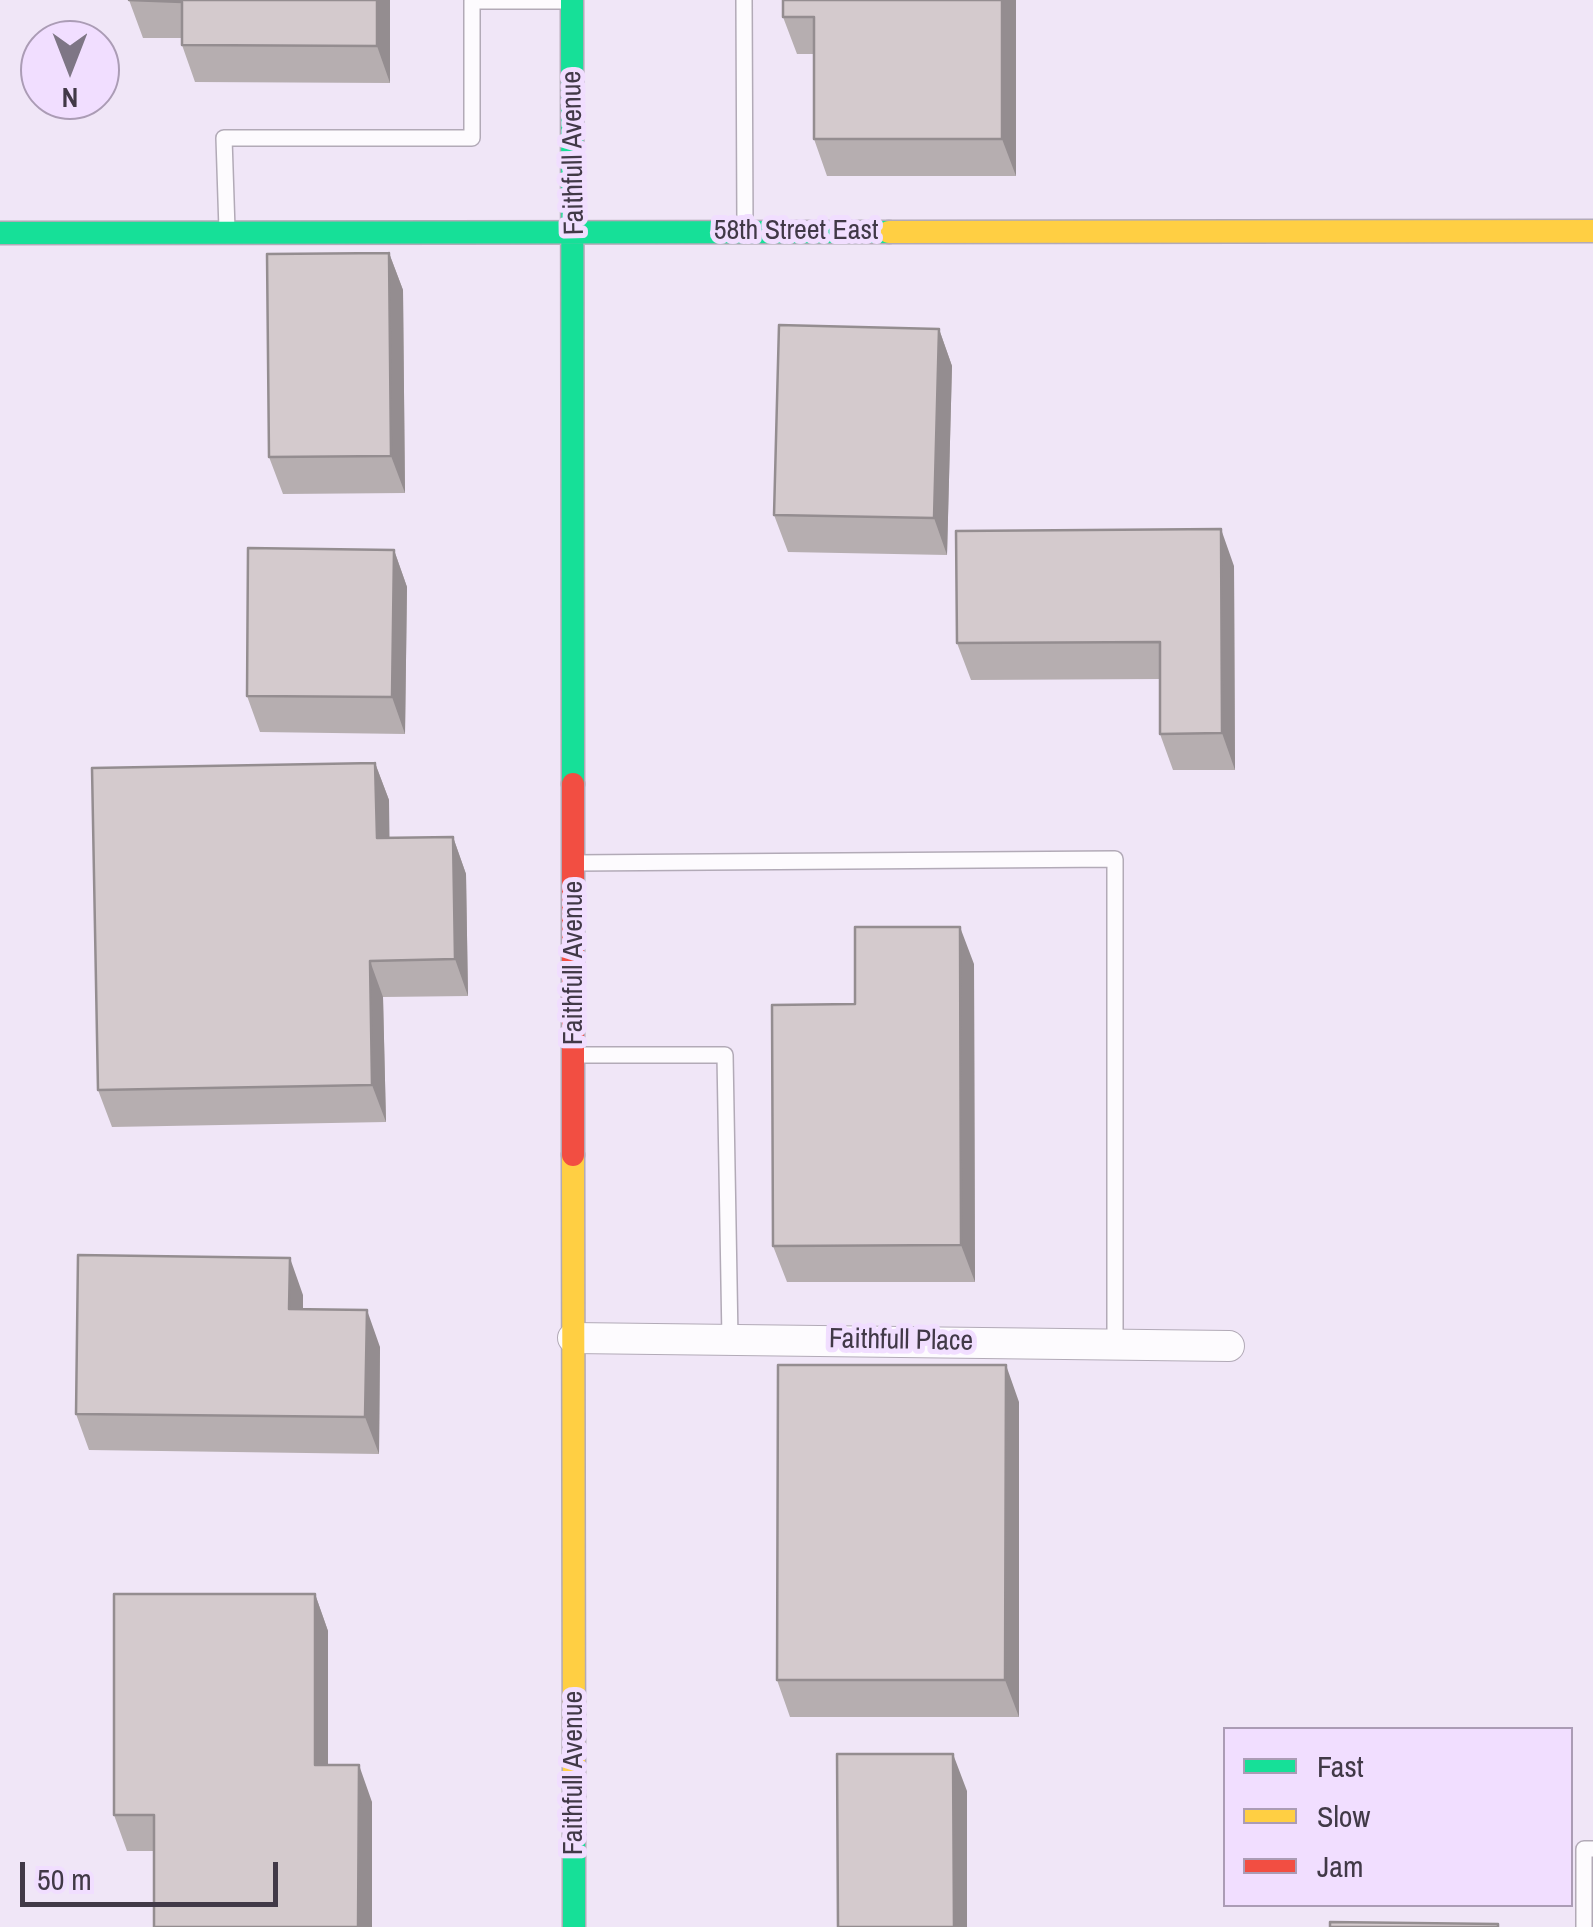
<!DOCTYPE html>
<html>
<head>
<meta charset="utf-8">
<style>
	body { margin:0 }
	#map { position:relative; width:1593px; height:1927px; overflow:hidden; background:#f0e6f7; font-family:"Archivo Narrow",sans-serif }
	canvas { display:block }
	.legend { position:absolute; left:1223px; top:1727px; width:350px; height:180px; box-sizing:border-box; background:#f1deff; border:2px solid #ab9cb5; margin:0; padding:12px 18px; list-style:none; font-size:30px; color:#413947 }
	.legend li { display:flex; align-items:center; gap:20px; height:50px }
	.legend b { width:50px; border:2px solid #ab9cb5 }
	.north { position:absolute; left:20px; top:20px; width:100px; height:100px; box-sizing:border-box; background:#f1deff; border:2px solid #ab9cb5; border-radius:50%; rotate:180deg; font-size:28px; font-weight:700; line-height:40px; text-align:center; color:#413947 }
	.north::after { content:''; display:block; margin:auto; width:35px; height:45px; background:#7e7685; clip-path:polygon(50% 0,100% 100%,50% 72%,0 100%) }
	.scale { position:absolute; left:20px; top:1862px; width:258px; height:45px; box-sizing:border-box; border:5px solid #413947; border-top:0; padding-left:12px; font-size:30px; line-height:35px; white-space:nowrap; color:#413947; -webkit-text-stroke:8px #f1deff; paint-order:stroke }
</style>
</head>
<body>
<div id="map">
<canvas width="1593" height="1927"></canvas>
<ul class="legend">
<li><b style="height:12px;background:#16e098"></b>Fast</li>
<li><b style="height:12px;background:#ffcf43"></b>Slow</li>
<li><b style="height:12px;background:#f24e42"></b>Jam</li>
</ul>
<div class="north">N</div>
<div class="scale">50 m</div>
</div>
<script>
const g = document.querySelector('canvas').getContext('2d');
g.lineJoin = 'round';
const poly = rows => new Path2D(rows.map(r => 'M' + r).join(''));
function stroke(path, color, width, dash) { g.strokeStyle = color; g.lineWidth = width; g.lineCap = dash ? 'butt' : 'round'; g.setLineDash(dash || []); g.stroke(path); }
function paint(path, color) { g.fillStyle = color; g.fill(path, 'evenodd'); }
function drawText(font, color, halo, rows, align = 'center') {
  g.font = font + ' "Archivo Narrow",sans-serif'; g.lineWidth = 10; g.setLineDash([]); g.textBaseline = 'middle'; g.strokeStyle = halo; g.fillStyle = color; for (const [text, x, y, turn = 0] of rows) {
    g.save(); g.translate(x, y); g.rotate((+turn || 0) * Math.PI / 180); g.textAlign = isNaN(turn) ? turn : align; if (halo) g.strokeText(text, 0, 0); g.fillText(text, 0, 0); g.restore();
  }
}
const lane = poly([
	[744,0,745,227],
	[227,230,224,138,472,138,472,1,568,1],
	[574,863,1115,859,1115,1344],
	[574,1055,725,1055,730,1339],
	[1584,1927,1584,1849,1593,1849]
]);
const street = poly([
	[573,1338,1229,1346]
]);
const fast = poly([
	[572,0,573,784],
	[0,233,889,232],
	[574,1786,574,1927]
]);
const slow = poly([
	[889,232,1593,231],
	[573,1155,574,1786]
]);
const jam = poly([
	[573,784,573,1155]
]);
stroke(lane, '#b2aab7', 18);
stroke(street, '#b2aab7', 32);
stroke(fast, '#b2aab7', 25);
stroke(slow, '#b2aab7', 25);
stroke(jam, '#b2aab7', 25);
stroke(lane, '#fdfbfe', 15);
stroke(street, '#fdfbfe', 30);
stroke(fast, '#16e098', 22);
stroke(slow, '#ffcf43', 22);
stroke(jam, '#f24e42', 22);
paint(poly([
	[129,0,390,0,390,83,195,82,182,45,182,38,143,38],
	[1016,0,1016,176,827,176,814,139,814,54,797,54,783,17],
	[389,253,403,290,405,493,283,494,269,457],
	[939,329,952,366,947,555,788,552,774,515],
	[394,550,407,587,405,734,260,732,247,696],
	[1234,566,1235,770,1173,770,1160,734,1160,679,971,680,957,643],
	[375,763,389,800,389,838,453,837,466,874,468,996,383,997,386,1122,112,1127,98,1090],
	[974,964,975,1282,787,1282,773,1246,855,1004],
	[303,1295,303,1309,380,1347,379,1454,89,1450,76,1414],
	[1019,1402,1019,1717,790,1717,777,1680],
	[315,1594,328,1631,328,1765,372,1802,372,1927,154,1927,154,1851,127,1851,114,1815]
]), '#b6aeb0');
paint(poly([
	[377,0,390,0,390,83,377,46],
	[1002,0,1016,0,1016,176,1002,139],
	[389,253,403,290,405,493,391,456],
	[939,329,952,366,947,555,934,518],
	[1221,529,1234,566,1235,770,1222,733],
	[394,550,407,587,405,734,392,697],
	[375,763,389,800,390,875,377,838],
	[453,837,466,874,468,996,455,959],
	[960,927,974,964,975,1282,961,1245],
	[370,961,383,997,386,1122,372,1085],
	[290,1258,303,1295,303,1346,289,1309],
	[367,1310,380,1347,379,1454,365,1417],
	[1006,1365,1019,1402,1019,1717,1005,1680],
	[315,1594,328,1631,328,1802,315,1765],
	[953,1754,967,1791,967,1927,954,1927],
	[359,1765,372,1802,372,1927,358,1927]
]), '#948d90');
const building = poly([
	[129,0,377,0,377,46,182,45,182,2,129,0],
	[783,0,1002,0,1002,139,814,139,814,17,783,17,783,0],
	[389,253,391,456,269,457,267,254,389,253],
	[779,325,939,329,934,518,774,515,779,325],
	[1221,529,1222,733,1160,734,1160,642,957,643,956,531,1221,529],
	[248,548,394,550,392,697,247,696,248,548],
	[375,763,377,838,453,837,455,959,370,961,372,1085,98,1090,92,768,375,763],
	[855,927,960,927,961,1245,773,1246,772,1005,855,1004,855,927],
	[78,1255,290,1258,289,1309,367,1310,365,1417,76,1414,78,1255],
	[778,1365,1006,1365,1005,1680,777,1680,778,1365],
	[114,1594,315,1594,315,1765,359,1765,358,1927,154,1927,154,1815,114,1815,114,1594],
	[837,1754,953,1754,954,1927,838,1927,837,1754],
	[1330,1922,1498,1924,1498,1927,1330,1927,1330,1922]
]);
paint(building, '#d4cacd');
stroke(building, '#948d90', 2.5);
drawText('28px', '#413947', '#f1deff', [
	["Faithfull Avenue",574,153,-91],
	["58th Street East",796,231],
	["Faithfull Avenue",574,963,-90],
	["Faithfull Place",901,1341,1],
	["Faithfull Avenue",574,1773,-90]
]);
</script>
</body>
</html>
